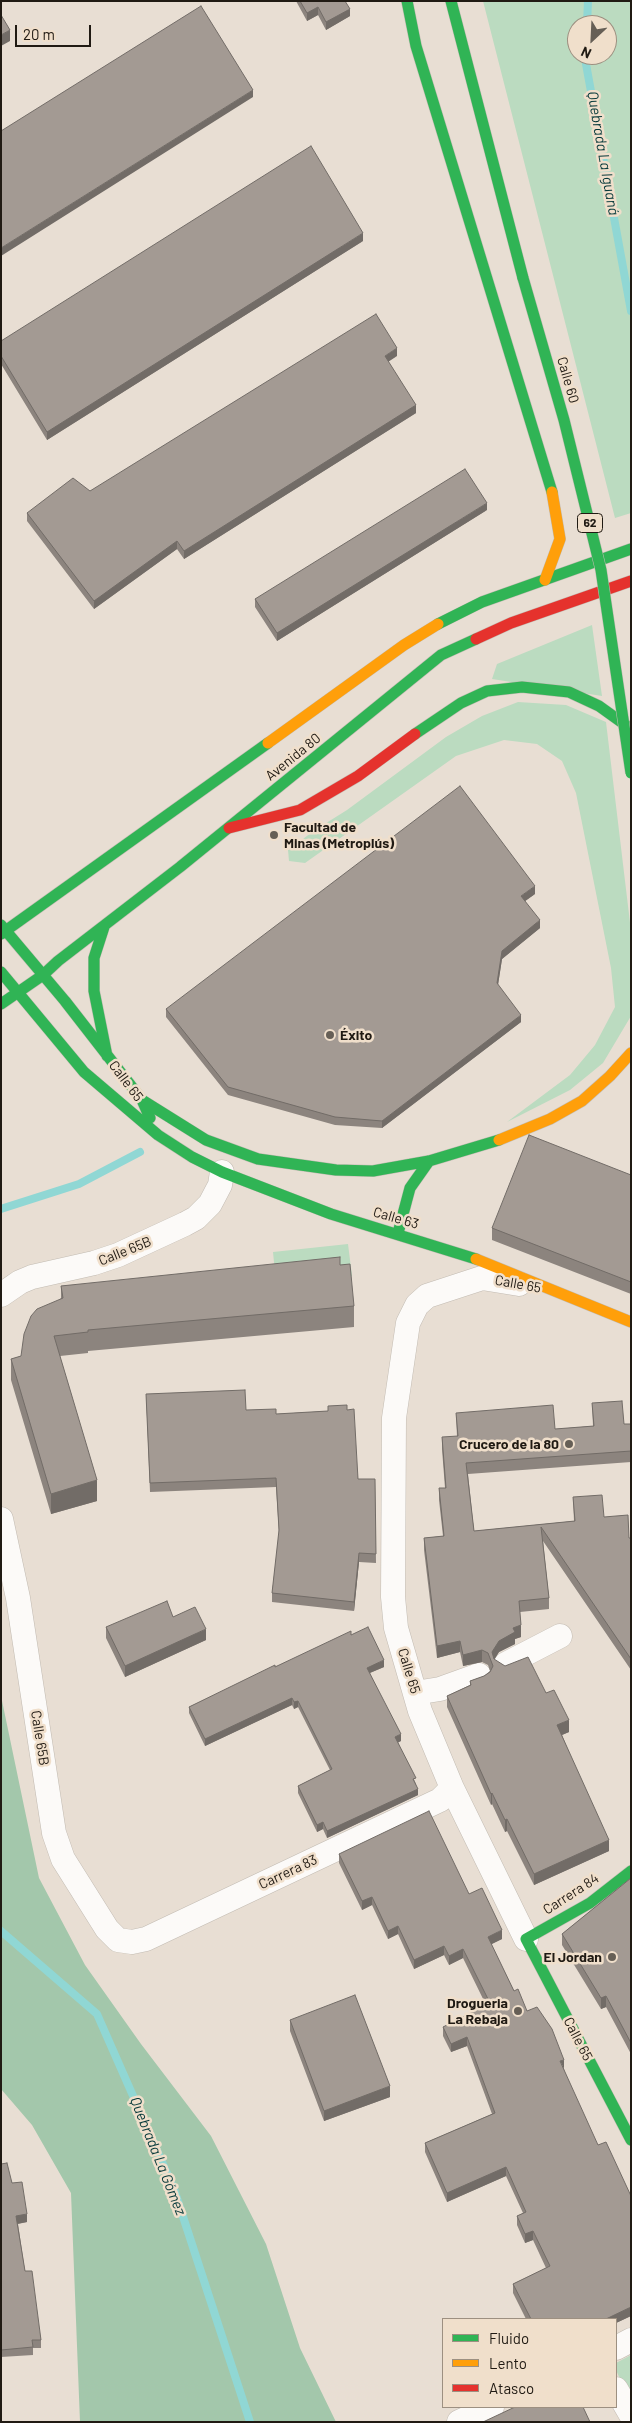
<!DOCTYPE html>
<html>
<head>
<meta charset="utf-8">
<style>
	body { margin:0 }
	#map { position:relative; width:632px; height:2423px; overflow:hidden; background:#e8ded3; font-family:Barlow,sans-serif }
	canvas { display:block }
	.frame { position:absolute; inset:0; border:2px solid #201a13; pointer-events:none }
	.legend { position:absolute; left:442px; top:2318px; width:175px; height:90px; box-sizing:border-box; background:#f0dfcb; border:1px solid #9d9081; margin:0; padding:6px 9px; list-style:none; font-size:15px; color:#201a13 }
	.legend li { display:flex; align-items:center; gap:10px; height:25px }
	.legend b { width:25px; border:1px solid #9d9081 }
	.north { position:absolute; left:567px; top:15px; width:50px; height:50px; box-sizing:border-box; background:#f0dfcb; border:1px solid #9d9081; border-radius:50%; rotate:205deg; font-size:14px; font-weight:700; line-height:20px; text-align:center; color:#201a13 }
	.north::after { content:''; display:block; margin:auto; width:18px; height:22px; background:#665f56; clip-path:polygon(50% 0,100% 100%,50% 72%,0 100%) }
	.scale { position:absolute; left:15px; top:25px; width:76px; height:22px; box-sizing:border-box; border:2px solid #201a13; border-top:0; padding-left:6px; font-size:15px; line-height:18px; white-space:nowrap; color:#201a13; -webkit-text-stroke:4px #f0dfcb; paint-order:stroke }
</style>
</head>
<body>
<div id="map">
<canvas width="632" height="2423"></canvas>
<div class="frame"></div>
<ul class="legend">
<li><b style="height:6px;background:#30b455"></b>Fluido</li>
<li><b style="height:6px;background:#ff9f0a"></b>Lento</li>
<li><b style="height:6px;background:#e5322d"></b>Atasco</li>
</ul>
<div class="north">N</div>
<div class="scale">20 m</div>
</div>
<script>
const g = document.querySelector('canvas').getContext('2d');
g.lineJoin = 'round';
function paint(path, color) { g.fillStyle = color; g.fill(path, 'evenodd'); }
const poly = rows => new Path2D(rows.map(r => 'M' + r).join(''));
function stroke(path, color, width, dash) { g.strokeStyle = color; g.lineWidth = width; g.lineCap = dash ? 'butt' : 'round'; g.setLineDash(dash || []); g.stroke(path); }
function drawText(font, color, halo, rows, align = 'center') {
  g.font = font + ' Barlow,sans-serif'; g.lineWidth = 5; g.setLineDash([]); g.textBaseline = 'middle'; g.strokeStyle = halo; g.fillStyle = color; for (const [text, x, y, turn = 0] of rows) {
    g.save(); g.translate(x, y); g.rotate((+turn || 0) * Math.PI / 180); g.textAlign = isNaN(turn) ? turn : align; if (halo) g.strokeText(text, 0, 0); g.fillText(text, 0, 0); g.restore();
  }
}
paint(poly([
	[483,1,631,1,631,513,615,518],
	[577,25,607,25,607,55,577,55],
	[592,625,602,696,492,679,497,664],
	[518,702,566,705,606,722,631,931,631,1016,603,1063,570,1090,507,1122,570,1075,595,1045,615,1007,611,968,576,793,562,761,537,744,504,740,456,756,305,863,289,861,288,850,315,830,347,810,446,737,482,716],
	[348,1244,352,1276,276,1283,273,1252],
	[631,2355,631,2403,616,2370,616,2363]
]), '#bbdbc0');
paint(poly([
	[1,1696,39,1878,85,1965,141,2044,211,2136,266,2244,300,2348,336,2422,80,2422,71,2193,32,2125,1,2089]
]), '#a3c7ab');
stroke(poly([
	[587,25,588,1],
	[586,55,586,64,631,311],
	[1,1209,79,1184,140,1152],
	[1,1931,97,2014,174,2189,250,2422]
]), '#90d7d4', 8);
const street = poly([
	[519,1284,482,1278,427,1296,417,1305,408,1323,394,1418,393,1597,396,1628,420,1711,452,1788,526,1939],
	[1,1295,20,1282,32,1277,94,1263,118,1255,185,1224,196,1218,210,1204,220,1185,222,1172],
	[1,1519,18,1598,54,1833,63,1859,107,1929,118,1940,132,1942,146,1939,440,1800,452,1788],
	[506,1664,560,1636],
	[415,1693,440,1689,479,1675],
	[616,2348,631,2340],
	[616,2389,631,2415],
	[459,2422,492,2407]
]);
const fast = poly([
	[407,1,416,46,552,492],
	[451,1,523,278],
	[438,624,482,602,631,549],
	[415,734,461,703,487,691,522,687,569,692,599,706,631,729],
	[1,925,65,1001,142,1100,150,1118],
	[104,927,94,958,94,991,107,1056],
	[1,934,268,743],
	[1,972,84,1072,158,1135,192,1157,222,1172,331,1214,476,1259],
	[1,1004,43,975,58,961,180,867,441,655,476,639],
	[142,1100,206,1140,258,1159,336,1170,373,1171,429,1161,499,1140],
	[398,1233,410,1188,429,1161],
	[631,1871,590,1903,526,1939,631,2140]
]);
const slow = poly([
	[545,580,560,539,552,492],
	[268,743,404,645,438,624],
	[499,1140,550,1119,582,1101,610,1076,631,1053],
	[476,1259,631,1322]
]);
const jam = poly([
	[476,639,511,623,631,581],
	[229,828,300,810,358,776,415,734]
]);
stroke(street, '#c2bbb2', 25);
stroke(fast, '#c2bbb2', 12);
stroke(slow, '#c2bbb2', 12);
stroke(jam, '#c2bbb2', 12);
stroke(street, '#fcfaf8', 24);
stroke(fast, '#30b455', 11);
stroke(slow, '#ff9f0a', 11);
stroke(jam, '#e5322d', 11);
const fastBridge = poly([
	[523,278,564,420,601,570,631,773]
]);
stroke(fastBridge, '#c2bbb2', 12, []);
stroke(fastBridge, '#30b455', 11);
paint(poly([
	[296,1,345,1,350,16,326,30,318,15,307,21],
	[363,241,47,440,1,364,1,341],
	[397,356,388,361,416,413,184,559,177,549,94,609,27,521,27,513,90,491],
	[487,510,277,641,255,607,255,599],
	[535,894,525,901,540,928,502,959,498,985,521,1022,382,1128,335,1125,228,1095,166,1017,166,1009],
	[631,1175,631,1294,492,1240,492,1228],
	[340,1265,354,1306,354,1327,88,1351,88,1353,60,1356,97,1501,51,1514,11,1380,11,1359,21,1356,61,1298,61,1286],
	[146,1394,246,1410,276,1414,347,1410,358,1479,375,1479,376,1563,359,1562,354,1611,272,1602,272,1593,279,1533,276,1487,150,1492],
	[592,1403,624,1424,631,1424,631,1462,468,1474,474,1531,574,1521,573,1497,604,1517,629,1538,631,1538,631,1670,543,1541,549,1598,549,1609,520,1612,521,1637,515,1639,515,1644,499,1652,494,1660,546,1693,569,1732,562,1735,609,1851,534,1885,507,1831,505,1832,492,1804,491,1805,447,1707,447,1696,470,1685,470,1681,484,1676,490,1671,488,1665,482,1662,463,1666,460,1652,437,1658,424,1550,424,1538,443,1536,439,1500,439,1488,445,1488,442,1449,442,1437,457,1437,456,1413,555,1429,593,1426],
	[173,1617,206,1640,125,1677,106,1638,106,1627],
	[351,1635,384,1667,370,1673,401,1741,398,1742,416,1784,418,1795,327,1838,323,1829,317,1832,298,1793,298,1786,330,1770,298,1707,294,1709,292,1705,205,1746,189,1713,189,1707,275,1667],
	[339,1854,469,1894,502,1939,491,1944,514,1991,564,2069,631,2316,616,2323,616,2319,526,2319,513,2293,513,2284,546,2268,533,2240,525,2243,517,2225,517,2216,523,2213,506,2176,447,2202,425,2152,425,2143,492,2114,467,2046,451,2052,443,2036,443,2027,486,2005,463,1958,449,1965,444,1955,414,1969,398,1934,388,1939,372,1905,362,1910,339,1863],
	[631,1878,631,2054,606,2007,601,2009,562,1945,562,1934],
	[290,2020,390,2097,324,2121,290,2031],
	[1,2164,12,2183,27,2222,18,2224,25,2271,41,2340,41,2348,33,2348,33,2355,1,2357]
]), '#8c847e');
paint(poly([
	[318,7,318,15,307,21,307,13],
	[350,9,350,16,326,30,326,22],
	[10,30,10,41,1,46,1,35],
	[253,90,253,97,1,256,1,248],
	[363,233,363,241,47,440,47,432],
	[397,348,397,356,385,364,385,356],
	[416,405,416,413,184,559,184,551],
	[487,503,487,510,277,641,277,633],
	[177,541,177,549,94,609,94,601],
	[535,886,535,894,521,904,521,896],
	[540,920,540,928,502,959,497,991,497,983,502,951],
	[521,1015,521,1022,382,1128,382,1121],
	[97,1480,97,1501,51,1514,51,1494],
	[359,1553,359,1562,354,1611,354,1602],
	[521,1625,521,1637,515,1639,515,1644,499,1652,492,1663,492,1652,499,1641,513,1628],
	[206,1629,206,1640,125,1677,125,1666],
	[460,1641,460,1652,437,1658,437,1646],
	[482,1650,482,1662,463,1666,463,1655],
	[384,1660,384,1667,367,1674,367,1668],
	[292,1698,292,1705,205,1746,205,1739],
	[298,1701,298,1707,294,1709,294,1702],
	[569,1720,569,1732,557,1737,557,1725],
	[401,1734,401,1741,395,1744,395,1737],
	[418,1789,418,1795,327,1838,327,1831],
	[492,1793,492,1804,491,1805,491,1794],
	[507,1819,507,1831,505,1832,505,1820],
	[323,1822,323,1829,317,1832,317,1825],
	[609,1840,609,1851,534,1885,534,1874],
	[372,1897,372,1905,362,1910,362,1901],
	[398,1926,398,1934,388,1939,388,1931],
	[502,1930,502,1939,488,1946,488,1937],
	[444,1946,444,1955,414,1969,414,1960],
	[463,1949,463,1958,449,1965,449,1956],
	[606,1996,606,2007,601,2009,601,1998],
	[467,2037,467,2046,451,2052,451,2044],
	[564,2060,564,2069,560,2061],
	[390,2086,390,2097,324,2121,324,2111],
	[506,2167,506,2176,447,2202,447,2193],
	[27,2214,27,2222,16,2224,16,2216],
	[533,2231,533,2240,525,2243,525,2234],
	[631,2307,631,2316,616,2323,616,2319,606,2319]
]), '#726c67');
const building = poly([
	[300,1,345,1,350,9,326,22,318,7,307,13,300,1],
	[201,6,253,90,1,248,1,131,201,6],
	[1,15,10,30,1,35,1,15],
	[311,146,363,233,47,432,1,356,1,341,311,146],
	[376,314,397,348,385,356,416,405,184,551,177,541,94,601,27,513,73,478,90,491,376,314],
	[465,469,487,503,277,633,255,599,465,469],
	[460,786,535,886,521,896,540,920,502,951,497,983,521,1015,382,1121,335,1117,228,1087,166,1009,460,786],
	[529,1135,631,1175,631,1282,492,1228,529,1135],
	[340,1257,340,1265,350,1264,354,1306,88,1330,88,1332,54,1336,97,1480,51,1494,11,1359,21,1356,24,1334,31,1316,37,1309,63,1298,61,1286,340,1257],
	[245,1390,246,1410,276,1409,276,1414,328,1411,328,1406,347,1405,347,1410,354,1409,358,1479,375,1479,376,1554,359,1553,354,1602,272,1593,279,1530,276,1478,150,1483,146,1394,245,1390],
	[622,1401,624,1424,631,1424,631,1451,466,1463,474,1531,575,1521,573,1497,602,1495,604,1517,628,1515,629,1538,631,1538,631,1659,541,1527,549,1598,519,1601,521,1625,513,1628,515,1632,499,1641,492,1652,494,1659,505,1666,528,1657,546,1693,554,1690,569,1720,557,1725,609,1840,534,1874,507,1819,505,1820,492,1793,491,1794,447,1696,471,1685,470,1681,484,1676,490,1672,493,1666,488,1653,482,1650,463,1655,460,1641,437,1646,424,1538,444,1536,439,1488,446,1488,442,1437,458,1436,456,1413,553,1405,555,1429,594,1426,592,1403,622,1401],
	[167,1601,173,1617,195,1607,206,1629,125,1666,106,1627,167,1601],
	[368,1627,384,1660,367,1668,401,1734,395,1737,416,1778,413,1779,418,1789,327,1831,323,1822,317,1825,298,1786,332,1769,298,1701,294,1702,292,1698,205,1739,189,1707,275,1665,275,1667,351,1631,351,1635,368,1627],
	[429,1811,469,1894,482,1888,502,1930,488,1937,514,1991,518,1989,527,2011,537,2007,552,2029,564,2060,560,2061,598,2145,606,2142,631,2196,631,2307,606,2319,531,2319,513,2284,550,2266,533,2231,525,2234,517,2216,526,2212,506,2167,447,2193,425,2143,495,2113,467,2037,451,2044,443,2027,490,2003,463,1949,449,1956,444,1946,414,1960,398,1926,388,1931,372,1897,362,1901,339,1854,429,1811],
	[631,1878,631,2043,606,1996,601,1998,562,1934,631,1878],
	[355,1995,390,2086,324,2111,290,2020,355,1995],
	[7,2163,12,2183,22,2182,27,2214,16,2216,25,2271,32,2271,41,2340,32,2340,33,2347,1,2350,1,2164,7,2163],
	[515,2407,583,2407,590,2422,483,2422,515,2407]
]);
paint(building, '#a39a93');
stroke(building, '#726c67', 1);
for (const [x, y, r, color] of [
	[274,835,5,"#665f56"],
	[330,1035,5,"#665f56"],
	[569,1444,5,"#665f56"],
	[612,1957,5,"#665f56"],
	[518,2011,5,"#665f56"]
]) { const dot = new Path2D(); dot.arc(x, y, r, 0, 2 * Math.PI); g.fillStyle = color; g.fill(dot); stroke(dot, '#f0dfcb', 2); }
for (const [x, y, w] of [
	[590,523,25]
]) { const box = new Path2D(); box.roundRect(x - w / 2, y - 9.5, w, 19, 4); g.fillStyle = '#f0dfcb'; g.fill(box); stroke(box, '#201a13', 1); }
drawText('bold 12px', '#201a13', null, [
	["62",590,523]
]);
drawText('14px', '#201a13', '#f0dfcb', [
	["Calle 60",568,380,74],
	["Avenida 80",293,757,-39],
	["Calle 65",126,1081,53],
	["Calle 63",396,1218,16],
	["Calle 65B",125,1251,-22],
	["Calle 65",518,1284,10],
	["Calle 65",409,1671,73],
	["Calle 65B",40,1738,81],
	["Carrera 83",288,1872,-25],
	["Carrera 84",571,1894,-33],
	["Calle 65",578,2039,63]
]);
drawText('bold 14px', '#201a13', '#f0dfcb', [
	["Facultad de",284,827,"left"],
	["Minas (Metroplús)",284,843,"left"],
	["Éxito",340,1035,"left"],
	["Crucero de la 80",559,1444],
	["El Jordan",602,1957],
	["Drogueria",508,2003],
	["La Rebaja",508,2019]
], 'right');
drawText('italic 15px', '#073a3b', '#f0dfcb', [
	["Quebrada La Iguaná",603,153,80],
	["Quebrada La Gómez",158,2156,68]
]);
</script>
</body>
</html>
